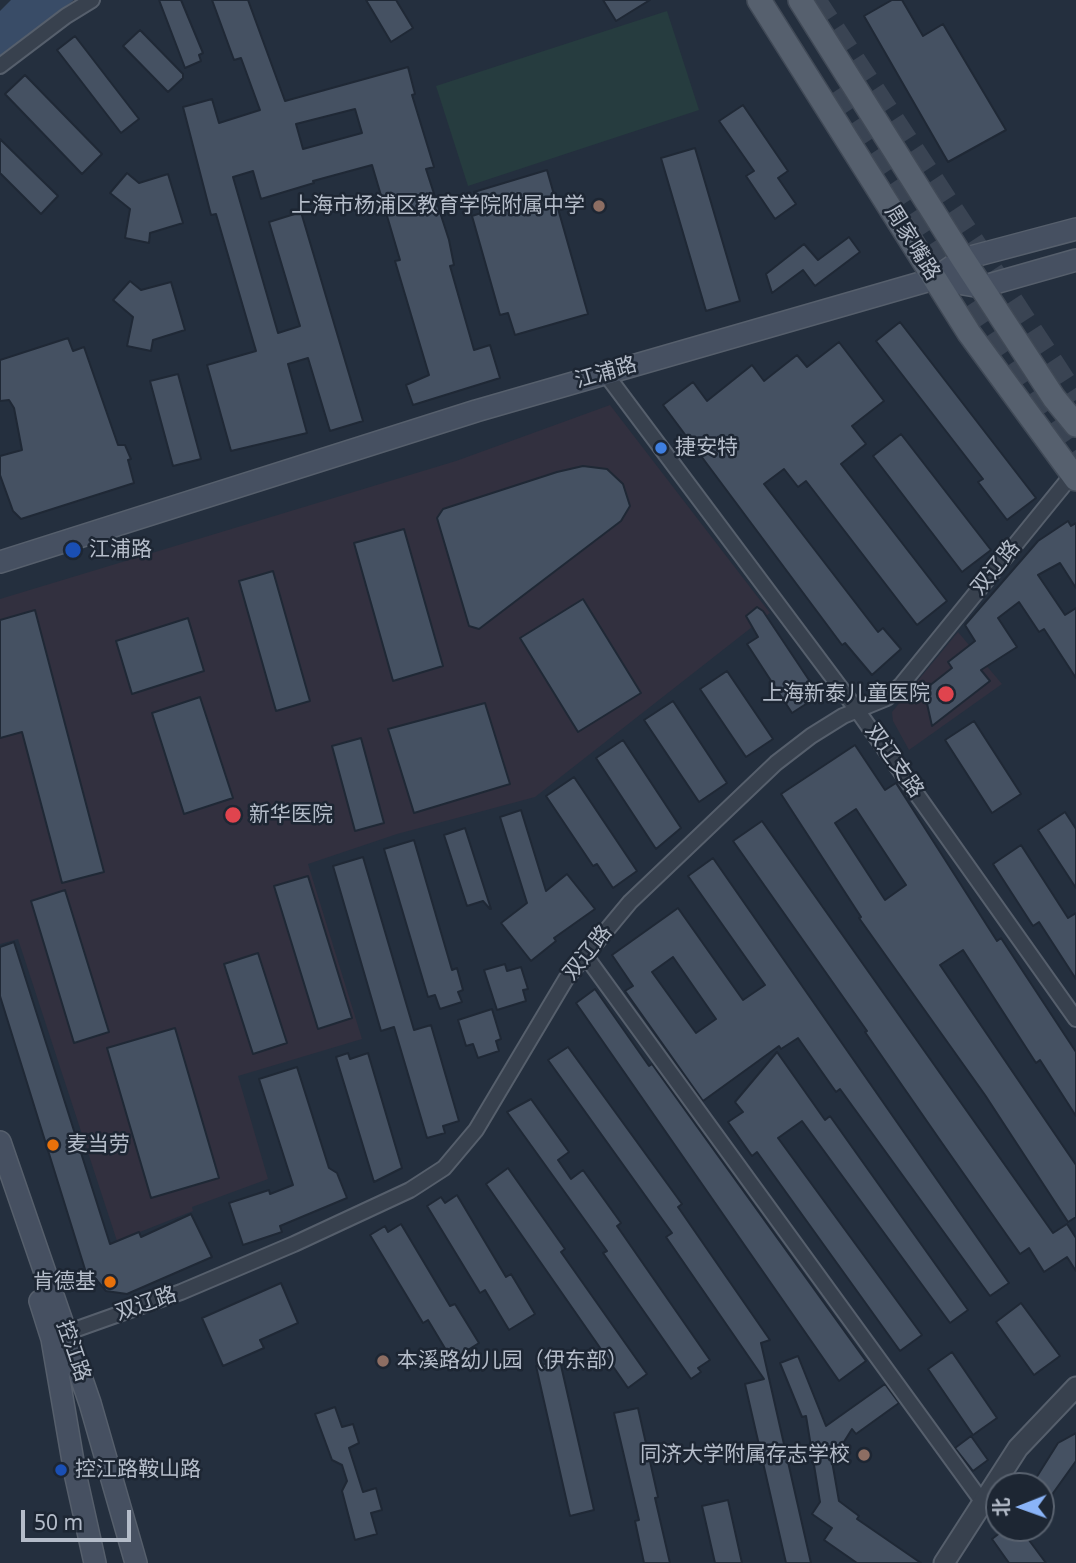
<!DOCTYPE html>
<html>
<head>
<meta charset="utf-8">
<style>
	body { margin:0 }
	#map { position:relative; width:1076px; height:1563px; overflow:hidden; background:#242f3e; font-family:"Noto Sans","Noto Sans SC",sans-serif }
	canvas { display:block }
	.north { position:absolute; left:985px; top:1472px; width:70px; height:70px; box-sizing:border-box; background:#1d2633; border:2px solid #59626f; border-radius:50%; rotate:269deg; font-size:19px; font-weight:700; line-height:28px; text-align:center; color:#b4bcc9 }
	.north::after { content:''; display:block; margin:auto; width:24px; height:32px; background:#8ab4f8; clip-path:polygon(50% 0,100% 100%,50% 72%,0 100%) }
	.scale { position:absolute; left:21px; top:1510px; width:110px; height:32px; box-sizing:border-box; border:4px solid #b4bcc9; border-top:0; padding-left:9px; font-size:21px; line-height:24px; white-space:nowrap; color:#b4bcc9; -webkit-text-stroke:5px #1d2633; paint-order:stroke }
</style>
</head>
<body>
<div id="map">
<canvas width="1076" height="1563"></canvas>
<div class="north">北</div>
<div class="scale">50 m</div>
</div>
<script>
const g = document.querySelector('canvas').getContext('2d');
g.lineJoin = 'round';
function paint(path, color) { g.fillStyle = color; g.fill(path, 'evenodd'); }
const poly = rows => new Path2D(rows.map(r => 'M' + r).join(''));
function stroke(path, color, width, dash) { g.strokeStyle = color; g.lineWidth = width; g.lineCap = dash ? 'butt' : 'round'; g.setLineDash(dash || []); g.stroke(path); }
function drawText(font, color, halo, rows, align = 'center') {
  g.font = font + ' "Noto Sans","Noto Sans SC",sans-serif'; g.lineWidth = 5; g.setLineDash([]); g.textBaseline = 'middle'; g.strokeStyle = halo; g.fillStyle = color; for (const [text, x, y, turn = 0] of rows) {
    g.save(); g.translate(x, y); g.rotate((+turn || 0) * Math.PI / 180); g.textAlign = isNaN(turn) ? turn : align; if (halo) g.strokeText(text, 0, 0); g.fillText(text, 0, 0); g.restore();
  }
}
paint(poly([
	[610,405,770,613,535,797,397,834,308,864,362,1039,238,1076,268,1179,192,1207,193,1211,117,1241,18,939,0,944,0,599,456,461],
	[958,632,1002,684,909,750,893,721,892,712]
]), '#32303f');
paint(poly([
	[667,11,699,110,468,186,436,86]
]), '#263c3f');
paint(poly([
	[11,0,74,0,0,57,0,11]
]), '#394c67');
const building = poly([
	[159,0,181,0,203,53,199,55,201,61,185,68,159,0],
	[212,0,248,0,285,101,408,67,415,94,412,95,434,167,426,169,449,240,454,265,450,266,474,350,490,345,500,378,413,405,406,385,429,375,395,261,400,260,372,165,313,181,314,183,261,199,253,171,233,177,278,333,300,326,269,222,301,212,363,421,330,431,308,358,288,364,307,433,231,451,207,365,256,351,216,214,211,215,183,107,212,99,219,123,260,110,241,58,234,60,212,0],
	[355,109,362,133,303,149,296,124,355,109],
	[366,0,396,0,413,28,391,42,366,0],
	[603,0,650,0,616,21,603,0],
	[892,0,902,0,923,36,943,24,1006,130,948,162,864,16,892,0],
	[140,30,183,74,183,78,168,92,123,46,140,30],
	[75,36,139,119,121,133,57,50,75,36],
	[25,75,102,154,82,174,5,94,25,75],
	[743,105,788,171,778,178,796,204,775,219,746,176,754,171,719,121,743,105],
	[0,139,58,196,41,214,0,173,0,139],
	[695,148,740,301,706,311,661,158,695,148],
	[547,170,588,314,515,335,508,313,500,315,472,216,481,213,474,192,547,170],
	[127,173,139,183,168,174,183,223,150,233,149,243,125,238,130,209,110,193,127,173],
	[849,237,860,252,815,286,803,270,772,293,766,274,804,244,818,260,849,237],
	[130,281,141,290,171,282,185,330,153,340,151,351,127,346,133,317,113,300,130,281],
	[900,322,1036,498,1007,520,978,482,983,479,876,341,900,322],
	[68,338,73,351,84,347,118,445,125,445,131,459,128,460,134,483,21,519,13,511,0,475,0,456,22,450,14,408,9,400,0,401,0,360,68,338],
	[839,342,884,401,852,426,866,444,841,464,947,601,917,625,806,481,798,487,784,469,764,484,878,632,883,628,901,649,872,675,845,643,842,645,663,405,693,382,707,401,752,365,764,381,797,355,807,367,839,342],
	[178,374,201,459,173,466,150,381,178,374],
	[901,434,991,550,962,572,873,456,901,434],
	[583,466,607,469,623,484,630,506,621,521,479,629,469,626,437,518,443,509,557,472,583,466],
	[1068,521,1071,526,1076,523,1076,588,1060,563,1038,575,1065,615,1076,608,1076,678,1044,629,1039,632,1019,602,998,618,1017,647,981,670,990,681,932,726,924,690,952,668,948,662,975,641,965,625,1038,541,1068,521],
	[404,529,443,666,393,681,354,543,404,529],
	[273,571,310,701,276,711,239,581,273,571],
	[583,599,641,693,578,732,520,638,583,599],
	[757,607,763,611,811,683,798,691,806,704,792,713,747,644,758,637,746,616,757,607],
	[35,610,104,872,62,883,22,732,0,738,0,620,35,610],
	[188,618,204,671,132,694,116,641,188,618],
	[727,671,773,739,746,757,700,689,727,671],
	[200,697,233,798,184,814,152,713,200,697],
	[673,701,727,783,699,802,644,720,673,701],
	[485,703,510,784,414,813,388,729,485,703],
	[974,721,1021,794,992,813,945,740,974,721],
	[361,738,384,823,355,831,332,746,361,738],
	[623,740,681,828,656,849,596,758,623,740],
	[855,745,885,790,896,783,997,941,1001,938,1076,1052,1076,1116,1040,1060,1036,1063,963,950,940,965,1076,1165,1076,1217,1068,1222,985,1095,859,918,861,917,781,794,855,745],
	[856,809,906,885,885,900,835,823,856,809],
	[574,777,637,871,613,888,597,864,593,866,546,796,574,777],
	[521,810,546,891,567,874,595,909,554,938,556,941,531,961,501,923,527,903,500,817,521,810],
	[1065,812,1076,829,1076,888,1038,830,1065,812],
	[762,821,1053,1233,1067,1224,1076,1238,1076,1271,1067,1257,1044,1272,1029,1248,1020,1254,942,1143,865,1032,867,1031,733,841,762,821],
	[465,828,491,909,490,909,483,901,467,906,444,835,465,828],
	[414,840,452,970,457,968,463,990,458,992,462,1002,440,1009,435,995,428,997,384,849,414,840],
	[1021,845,1068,918,1076,913,1076,979,1039,922,1033,926,993,864,1021,845],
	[363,857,414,1030,431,1025,459,1121,443,1126,445,1133,427,1138,394,1027,381,1031,333,866,363,857],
	[713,858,1009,1283,990,1296,840,1089,836,1092,798,1038,781,1049,779,1046,703,1101,625,991,633,986,612,955,678,908,743,1000,765,985,688,876,713,858],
	[673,957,716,1019,696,1033,652,972,673,957],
	[308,876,352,1018,318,1029,274,886,308,876],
	[65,890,109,1032,74,1043,31,901,65,890],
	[14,942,110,1244,139,1232,141,1237,191,1214,212,1257,127,1294,106,1291,94,1277,88,1279,0,996,0,947,14,942],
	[258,953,287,1043,253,1054,224,964,258,953],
	[505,964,507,971,521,967,528,989,523,990,526,1001,497,1010,484,970,505,964],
	[595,989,649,1066,652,1064,866,1361,839,1381,576,1003,595,989],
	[492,1009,501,1039,496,1041,499,1051,478,1058,473,1044,466,1046,458,1020,492,1009],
	[175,1028,219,1178,151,1198,107,1048,175,1028],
	[568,1047,682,1204,678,1207,770,1340,761,1343,811,1563,786,1563,745,1384,764,1379,666,1237,672,1233,548,1060,568,1047],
	[777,1052,825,1120,830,1116,968,1310,950,1323,802,1121,778,1138,922,1335,900,1351,757,1152,752,1156,728,1122,743,1112,735,1102,777,1052],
	[348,1053,350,1059,368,1053,402,1168,374,1182,336,1057,348,1053],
	[297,1067,329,1168,337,1173,347,1198,280,1226,282,1232,243,1245,229,1203,269,1190,270,1194,293,1185,259,1079,297,1067],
	[531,1099,569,1152,558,1160,571,1179,583,1170,621,1223,617,1226,710,1360,698,1368,701,1372,691,1379,603,1253,607,1251,507,1112,531,1099],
	[508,1168,565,1249,561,1252,647,1374,628,1388,486,1184,508,1168],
	[457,1195,506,1277,511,1274,535,1314,509,1330,485,1290,480,1293,427,1206,441,1197,445,1203,457,1195],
	[401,1224,450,1306,455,1304,479,1343,452,1360,428,1320,423,1323,370,1235,385,1226,388,1232,401,1224],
	[281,1283,298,1323,260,1340,264,1348,223,1366,202,1318,281,1283],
	[1021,1303,1060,1356,1034,1375,996,1322,1021,1303],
	[952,1352,997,1418,973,1435,928,1369,952,1352],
	[798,1356,826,1426,885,1384,899,1403,856,1434,852,1429,832,1461,839,1501,859,1516,857,1519,921,1563,857,1563,824,1540,832,1528,812,1514,820,1502,806,1416,802,1417,780,1363,798,1356],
	[560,1361,594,1510,570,1516,536,1366,560,1361],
	[335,1407,342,1427,353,1424,359,1443,349,1448,363,1492,376,1488,382,1510,371,1513,377,1534,355,1540,342,1491,347,1481,342,1465,332,1460,315,1414,335,1407],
	[638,1408,658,1497,655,1498,670,1563,644,1563,635,1521,639,1520,614,1413,638,1408],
	[1076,1433,1076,1461,1041,1510,1041,1486,1031,1486,1058,1443,1076,1433],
	[971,1436,988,1460,973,1471,955,1448,971,1436],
	[728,1500,742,1563,715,1563,702,1506,728,1500],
	[1006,1528,1020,1528,1046,1563,1009,1563,992,1539,1006,1528]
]);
paint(building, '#455162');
stroke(building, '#1f2835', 2);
stroke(poly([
	[814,0,1076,400],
	[831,94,1076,460]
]), '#3a4453', 24, [24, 12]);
const minor = poly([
	[0,66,66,16,92,0],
	[605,373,857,710,1076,1019],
	[585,955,984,1504],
	[60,1335,181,1292,294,1244,410,1190,444,1168,476,1130,566,979,630,902,776,763,811,736,843,716,887,698,902,684,1072,475]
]);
const tertiary = poly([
	[944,1563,1018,1448,1076,1387]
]);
const secondary = poly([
	[934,279,981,287,1076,260],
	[0,562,476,411,934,279,963,259,1076,229],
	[0,1142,90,1403,136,1563],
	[40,1301,52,1339,75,1473,95,1563]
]);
const primary = poly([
	[759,0,969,333,1076,479],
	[800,0,963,259,1054,398,1076,425]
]);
stroke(minor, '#565f6c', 18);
stroke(tertiary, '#565f6c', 23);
stroke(secondary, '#565f6c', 24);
stroke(primary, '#414a57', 26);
stroke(minor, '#38414e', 14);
stroke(tertiary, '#38414e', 19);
stroke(secondary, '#465061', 21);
stroke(primary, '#56606e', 23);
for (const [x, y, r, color] of [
	[599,206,7,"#8d6e63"],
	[661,448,7,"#3f7fe0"],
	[73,550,9,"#1a4fb4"],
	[946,694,9,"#e0444e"],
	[233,815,9,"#e0444e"],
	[53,1145,7,"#e8710a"],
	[110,1282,7,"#e8710a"],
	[383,1361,7,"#8d6e63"],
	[864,1455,7,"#8d6e63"],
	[61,1470,7,"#1a4fb4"]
]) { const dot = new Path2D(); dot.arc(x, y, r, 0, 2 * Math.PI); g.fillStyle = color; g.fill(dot); stroke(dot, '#1d2633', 2.5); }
drawText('21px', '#b4bcc9', '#1d2633', [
	["上海市杨浦区教育学院附属中学",585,206,"right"],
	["捷安特",675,448],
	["江浦路",89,550],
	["上海新泰儿童医院",930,694,"right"],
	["新华医院",249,815],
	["麦当劳",67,1145],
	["肯德基",96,1282,"right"],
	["本溪路幼儿园（伊东部）",397,1361],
	["同济大学附属存志学校",850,1455,"right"],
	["控江路鞍山路",75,1470]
], 'left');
drawText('21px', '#b4bcc9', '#1d2633', [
	["周家嘴路",912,243,58],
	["江浦路",606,373,-16],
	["双辽路",996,568,-51],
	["双辽支路",894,761,55],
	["双辽路",588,953,-51],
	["双辽路",146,1304,-19],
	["控江路",73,1351,71]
]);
</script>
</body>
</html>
